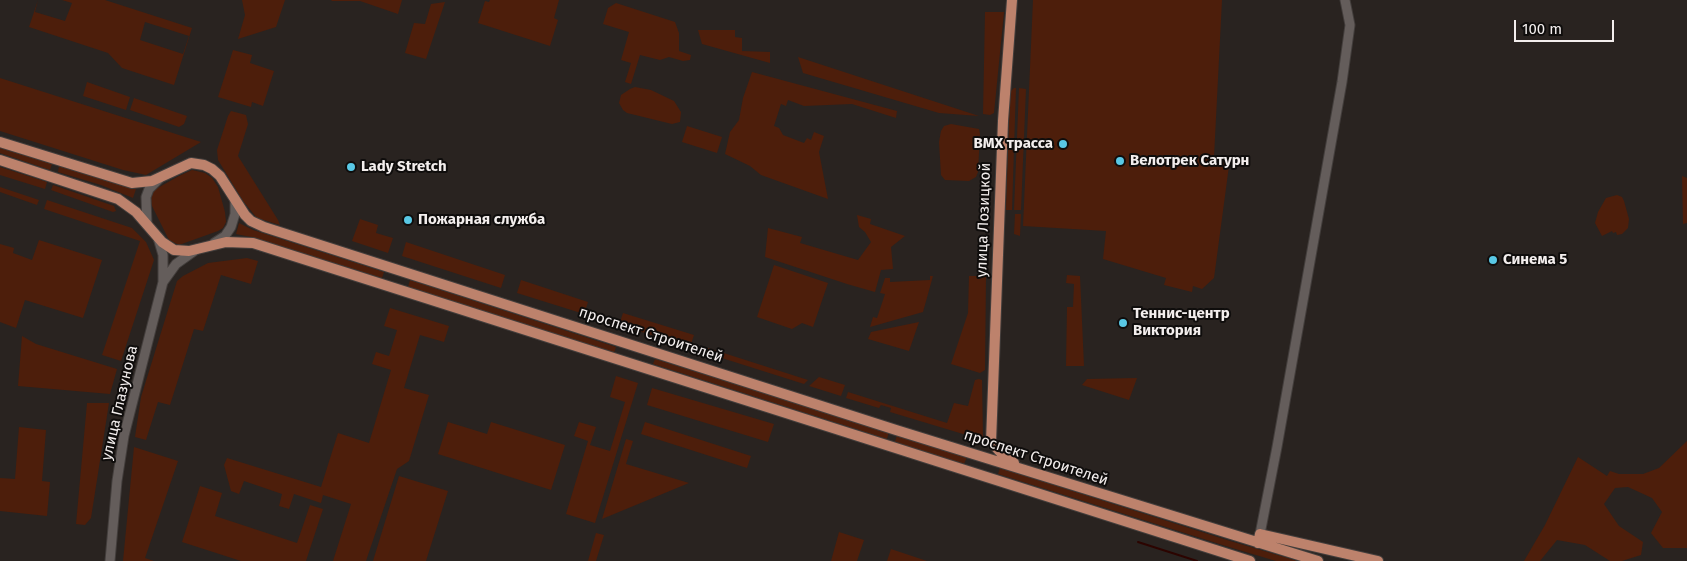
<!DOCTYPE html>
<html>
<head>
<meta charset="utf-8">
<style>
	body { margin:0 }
	#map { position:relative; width:1687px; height:561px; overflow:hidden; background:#292320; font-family:"Fira Sans",sans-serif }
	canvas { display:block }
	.scale { position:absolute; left:1514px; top:20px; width:100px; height:22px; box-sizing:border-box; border:2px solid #f3eeed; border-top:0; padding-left:6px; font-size:15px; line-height:18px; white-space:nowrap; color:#f3eeed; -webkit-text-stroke:4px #0f0d0c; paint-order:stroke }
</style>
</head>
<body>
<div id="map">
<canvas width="1687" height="561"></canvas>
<div class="scale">100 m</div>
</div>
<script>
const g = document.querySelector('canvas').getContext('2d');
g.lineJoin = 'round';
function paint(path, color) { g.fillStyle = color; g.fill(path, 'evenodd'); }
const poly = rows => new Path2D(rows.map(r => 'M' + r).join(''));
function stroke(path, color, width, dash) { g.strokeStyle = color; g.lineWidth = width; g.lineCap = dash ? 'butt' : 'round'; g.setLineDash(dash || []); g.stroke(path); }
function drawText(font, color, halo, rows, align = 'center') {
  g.font = font + ' "Fira Sans",sans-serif'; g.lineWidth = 4; g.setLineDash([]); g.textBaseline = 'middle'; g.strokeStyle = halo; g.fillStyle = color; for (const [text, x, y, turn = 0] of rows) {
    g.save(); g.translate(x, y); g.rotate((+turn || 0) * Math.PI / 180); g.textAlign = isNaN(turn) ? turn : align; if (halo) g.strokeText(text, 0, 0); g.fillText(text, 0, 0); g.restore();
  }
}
paint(poly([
	[38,0,35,12,65,21,72,3,62,0,105,0,192,28,174,85,122,68,108,53,29,27],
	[145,22,189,36,183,54,140,40],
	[242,0,285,0,276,27,238,39,245,15],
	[332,0,402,0,398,14,360,1,331,1],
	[490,0,559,0,554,18,558,20,550,46,478,23,485,1,489,2],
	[1033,0,1222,0,1214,157,1219,156,1229,166,1214,278,1202,289,1193,286,1192,292,1164,285,1166,278,1103,259,1106,231,1023,226],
	[445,2,426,59,405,53,414,23,425,24,431,4],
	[616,3,675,22,679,33,679,51,691,55,690,60,683,61,669,57,660,60,640,55,631,84,625,82,631,63,621,60,629,32,603,24,608,8],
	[985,12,1004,12,994,113,990,115,983,114],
	[735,30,735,37,742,38,742,51,770,52,770,63,702,44,698,30],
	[233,50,252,55,250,63,274,71,263,106,252,102,251,107,218,97],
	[798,57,979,116,939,113,803,73],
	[752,72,897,111,896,118,852,104,804,106,788,100,786,106,781,104,774,126,779,128,783,135,804,143,807,138,811,140,814,132,824,136,819,152,828,199,761,175,750,166,725,154,730,132,739,120,743,98],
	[0,78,179,135,201,142,146,175,123,170,0,131],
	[87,82,130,97,126,110,83,96],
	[635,87,651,90,674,101,681,112,680,122,672,124,627,113,623,110,619,103,621,95,630,89],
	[1014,88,1016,88,1012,210,1006,210,1010,92],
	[1019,88,1026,89,1021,210,1014,210],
	[134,98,187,116,184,124,179,127,130,110],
	[231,111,246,115,248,124,238,156,278,220,280,225,257,218,243,201,218,160,217,150,228,116],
	[951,124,979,129,980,134,978,172,976,177,969,181,945,180,941,175,939,142,941,131,944,126],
	[687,126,722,137,717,153,682,142],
	[0,147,52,164,50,170,0,153],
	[59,166,104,180,136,189,133,198,101,185,58,172],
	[0,167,47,182,45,189,0,175],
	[192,170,205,173,212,178,218,187,225,212,226,222,223,228,218,231,179,245,169,240,151,204,151,197,154,190,179,176],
	[1682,176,1687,178,1687,223,1683,224],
	[53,185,114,206,116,211,113,212,51,190],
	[0,187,39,200,37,205,0,192],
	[1617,195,1622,197,1624,201,1629,219,1628,228,1622,234,1617,235,1616,232,1613,233,1612,231,1602,236,1595,223,1598,212,1606,198],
	[47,200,132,228,146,242,154,260,121,361,102,355,140,241,44,209],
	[1015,214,1021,214,1020,236,1014,234],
	[857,215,871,219,870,224,905,236,891,247,893,269,881,270,875,292,847,284,765,257,768,228,802,237,800,243,858,260,871,242,865,232,859,227],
	[360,219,378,225,376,233,393,238,388,253,352,241],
	[239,223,253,230,384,272,382,278,251,237,236,234],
	[39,240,102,260,83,318,25,300,16,328,0,322,0,244,14,248,13,253,32,260],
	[406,242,505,275,501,288,402,256],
	[247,258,258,261,251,284,221,275,203,331,194,329,170,405,158,402,146,440,135,437,141,397,177,281,183,276,208,263],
	[774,265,828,283,813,327,802,323,792,329,757,317],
	[1067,275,1080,276,1084,366,1066,366,1067,307,1073,307,1074,284,1066,283],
	[930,276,933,276,923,312,870,327,873,317,877,318,885,294,880,293,885,278,890,278,890,282,930,280],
	[969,276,986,276,985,370,980,373,951,364,968,313],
	[410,280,616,347,614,353,408,287],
	[521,280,588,302,584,314,517,293],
	[390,308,449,326,444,342,420,335,404,388,429,395,409,461,397,469,366,561,333,561,351,504,323,495,321,503,294,494,289,509,279,506,282,494,244,481,239,494,231,491,224,465,227,458,321,487,338,433,369,443,391,370,372,364,376,352,389,356,397,330,384,326],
	[623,313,694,335,690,347,619,325],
	[919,322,909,351,868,339,871,332],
	[22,336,36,344,117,369,110,394,18,386],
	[708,348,808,380,804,384,706,353],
	[655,359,889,432,887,439,653,364],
	[616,376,638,383,595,523,566,514,588,441,574,436,579,422,596,427,590,445,610,451,625,402,610,397],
	[819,377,845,385,841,396,809,386],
	[1137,378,1129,400,1082,385,1087,379],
	[979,379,982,380,983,438,973,437,890,412,891,408,881,405,879,408,846,398,848,392,947,423,954,403,968,406,975,380],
	[652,388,774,424,768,442,647,405],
	[87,403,109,403,91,518,85,525,76,524],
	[448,422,487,434,491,422,565,445,551,490,438,454],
	[645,422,751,456,747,468,641,434],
	[19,427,46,430,42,481,50,482,47,516,0,511,0,478,15,479],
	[897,435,967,457,964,464,895,442],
	[626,439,633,441,626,464,689,483,602,519],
	[1687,441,1687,548,1663,548,1651,533,1662,512,1652,498,1628,487,1615,488,1604,504,1619,526,1643,542,1641,555,1622,561,1610,561,1585,545,1557,540,1540,561,1524,561,1545,525,1578,457,1607,476,1610,471,1619,474,1643,474,1659,468],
	[134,447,178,461,145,558,154,561,123,561],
	[1000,468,1230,541,1298,561,1276,561,1229,547,998,474],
	[399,476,448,491,426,561,373,561],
	[200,486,222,493,215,516,297,543,310,505,323,509,306,561,241,561,182,542],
	[839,532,864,540,857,561,831,561],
	[596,533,604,535,596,561,588,561],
	[891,549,927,561,887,561]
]), '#4d1e0b');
stroke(poly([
	[1138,542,1197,561]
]), '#2c0400', 2);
const minor = poly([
	[147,224,146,197,149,189,160,178],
	[214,243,225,236,231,227,235,214,235,199],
	[163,282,176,264,197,249],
	[1260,534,1277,447,1342,82,1350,25,1345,0],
	[110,561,117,481,124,436,163,282,163,255,158,238]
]);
const major = poly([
	[0,142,132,183,152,181,191,163,204,165,212,169,220,176,245,215,251,221,264,227,896,430,1318,561],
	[0,160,118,199,136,212,162,242,174,250,189,251,226,242,253,243,1250,561],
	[991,442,1003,121,1012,0],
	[991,442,1005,457,1014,463],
	[1258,543,1260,534,1378,561]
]);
stroke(minor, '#433e3c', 11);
stroke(major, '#433e3c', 12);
stroke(minor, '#645d5b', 9);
stroke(major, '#bd826c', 10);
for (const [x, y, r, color] of [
	[1063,144,5,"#59c8e5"],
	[1120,161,5,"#59c8e5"],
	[351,167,5,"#59c8e5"],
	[408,220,5,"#59c8e5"],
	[1493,260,5,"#59c8e5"],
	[1123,323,5,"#59c8e5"]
]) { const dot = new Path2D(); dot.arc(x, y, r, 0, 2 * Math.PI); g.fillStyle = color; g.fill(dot); stroke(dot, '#0f0d0c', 2); }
drawText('bold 15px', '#f3eeed', '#0f0d0c', [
	["BMX трасса",1053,144,"right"],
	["Велотрек Сатурн",1130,161],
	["Lady Stretch",361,167],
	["Пожарная служба",418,220],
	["Синема 5",1503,260],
	["Теннис-центр",1133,314],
	["Виктория",1133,331]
], 'left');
drawText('15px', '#f3eeed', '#0f0d0c', [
	["улица Лозицкой",984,220,-88],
	["проспект Строителей",651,335,18],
	["улица Глазунова",120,403,-77],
	["проспект Строителей",1036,458,18]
]);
</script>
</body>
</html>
